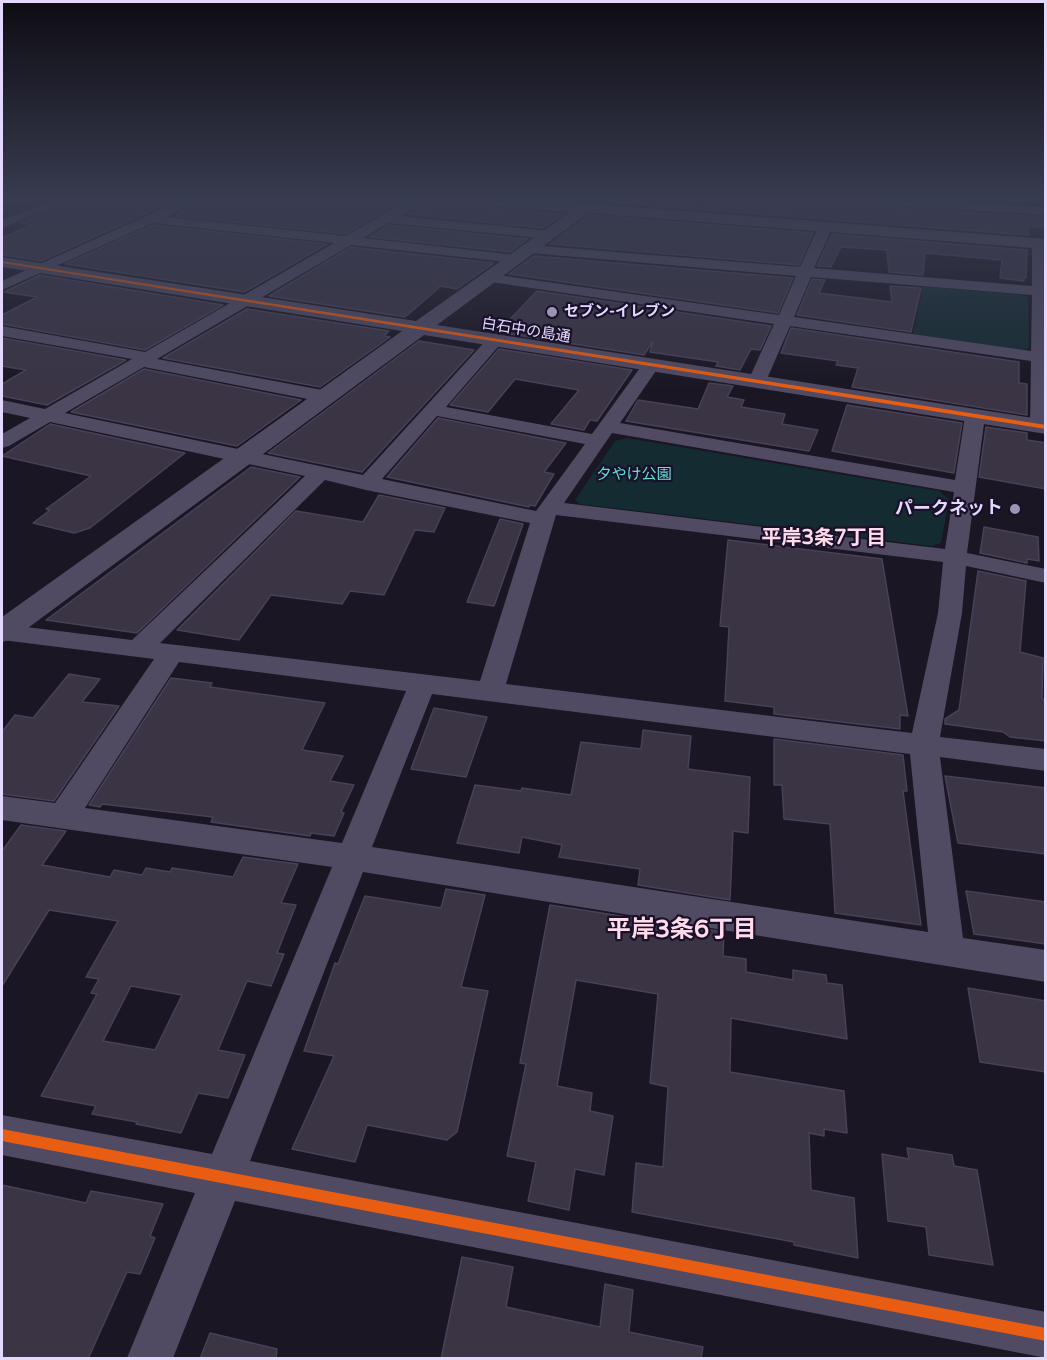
<!DOCTYPE html>
<html>
<head>
<meta charset="utf-8">
<style>
	body { margin:0 }
	#map { position:relative; width:1047px; height:1360px; overflow:hidden; background:#1a1623; font-family:"Varela Round",sans-serif }
	canvas { display:block }
	.frame { position:absolute; inset:0; border:3px solid #e4d8ff; pointer-events:none }
</style>
</head>
<body>
<div id="map">
<canvas width="1047" height="1360"></canvas>
<div class="frame"></div>
</div>
<script>
const g = document.querySelector('canvas').getContext('2d');
g.lineJoin = 'round';
function paint(path, color) { g.fillStyle = color; g.fill(path, 'evenodd'); }
const poly = rows => new Path2D(rows.map(r => 'M' + r).join(''));
function stroke(path, color, width, dash) { g.strokeStyle = color; g.lineWidth = width; g.lineCap = dash ? 'butt' : 'round'; g.setLineDash(dash || []); g.stroke(path); }
function drawText(font, color, halo, rows, align = 'center') {
  g.font = font + ' "Varela Round","Noto Sans JP",sans-serif'; g.lineWidth = 4.5; g.setLineDash([]); g.textBaseline = 'middle'; g.strokeStyle = halo; g.fillStyle = color; for (const [text, x, y, turn = 0] of rows) {
    g.save(); g.translate(x, y); g.rotate((+turn || 0) * Math.PI / 180); g.textAlign = isNaN(turn) ? turn : align; if (halo) g.strokeText(text, 0, 0); g.fillText(text, 0, 0); g.restore();
  }
}
paint(poly([
	[923,286,1021,295,1028,297,1029,348,1021,350,913,334],
	[627,438,939,491,949,500,941,543,932,546,580,504,575,500,615,441]
]), '#142b31');
const building = poly([
	[70,201,174,201,41,261,2,255,2,238,32,225,21,223,70,201],
	[199,201,402,201,346,234,175,216,199,201],
	[425,201,481,201,491,208,564,214,543,228,407,214,425,201],
	[617,201,705,206,706,201,774,201,843,205,844,201,871,201,879,207,1043,217,1046,228,1028,226,1028,235,616,203,617,201],
	[589,215,813,233,799,265,550,244,589,215],
	[153,225,327,244,244,292,65,264,153,225],
	[389,225,528,239,510,252,370,237,389,225],
	[832,234,1027,250,1026,278,1024,278,1024,281,1000,278,1002,260,925,253,923,275,889,272,887,250,841,247,831,267,817,266,832,234],
	[351,247,494,263,457,289,441,286,405,317,269,296,351,247],
	[534,256,793,278,778,313,509,274,534,256],
	[40,275,223,305,145,350,2,324,2,315,37,297,4,292,40,275],
	[812,279,825,280,819,293,892,302,890,286,921,288,911,332,797,315,812,279],
	[537,291,771,326,760,350,751,349,740,370,716,366,718,362,650,352,653,341,644,355,498,332,537,291],
	[247,309,389,331,384,336,390,337,320,387,163,358,247,309],
	[791,328,1019,362,1019,383,1027,384,1027,415,852,387,858,368,836,365,838,361,781,353,791,328],
	[2,338,126,360,47,405,2,396,2,384,26,370,2,366,2,338],
	[419,341,474,350,362,472,268,453,419,341],
	[499,349,632,370,597,421,590,420,584,430,551,424,579,390,515,379,488,412,450,405,499,349],
	[144,369,301,400,237,446,71,412,144,369],
	[709,383,733,386,727,397,744,400,741,407,785,414,782,424,818,430,809,451,626,421,638,400,698,409,709,383],
	[847,405,962,423,954,473,832,451,847,405],
	[438,418,566,443,544,472,554,474,535,506,530,505,529,507,387,477,438,418],
	[50,424,185,453,90,528,74,533,33,523,50,510,46,509,91,476,2,456,50,424],
	[986,427,1027,433,1027,440,1046,443,1046,489,979,477,986,427],
	[251,467,300,477,137,633,46,620,251,467],
	[379,495,445,508,434,532,415,530,384,595,350,591,342,604,271,595,239,640,177,630,296,511,363,522,379,495],
	[500,519,523,524,494,606,467,602,500,519],
	[984,527,1038,537,1039,561,1027,559,1027,563,980,553,984,527],
	[728,540,882,559,908,716,900,715,900,729,774,714,774,707,725,701,729,627,720,626,728,540],
	[978,571,1026,581,1020,652,1043,658,1042,699,1046,700,1046,741,1010,737,1003,732,945,724,945,719,959,710,978,571],
	[69,674,100,679,82,702,119,706,54,801,2,794,2,732,15,715,33,718,69,674],
	[171,678,212,683,210,687,325,703,302,750,343,756,330,781,354,785,341,812,344,813,334,836,311,833,310,836,211,822,213,817,102,804,100,807,89,805,171,678],
	[434,708,487,717,466,777,411,769,434,708],
	[643,730,691,736,688,769,750,777,748,833,733,831,730,900,638,885,640,869,559,857,562,845,522,837,519,853,457,843,475,785,521,791,522,788,571,795,581,742,641,749,643,730],
	[774,739,903,755,907,791,903,791,921,925,835,913,830,824,784,819,782,785,774,785,774,739],
	[945,776,1046,788,1046,854,958,843,945,776],
	[21,825,66,831,42,865,110,877,114,870,142,875,146,868,170,872,172,868,233,877,243,857,298,864,281,903,296,905,277,953,284,954,271,986,247,981,218,1050,245,1055,228,1098,198,1093,181,1133,136,1124,137,1122,92,1114,96,1106,41,1096,97,994,91,993,99,979,86,977,118,921,49,910,2,986,2,851,21,825],
	[131,986,182,995,155,1050,103,1041,131,986],
	[446,889,485,895,461,987,488,991,457,1132,447,1140,367,1125,355,1162,292,1149,334,1056,304,1051,335,963,338,964,365,896,441,908,446,889],
	[966,891,1046,902,1046,944,974,934,966,891],
	[550,905,724,932,723,956,746,959,746,972,793,980,793,970,826,975,827,983,842,985,847,1039,731,1018,730,1072,844,1091,847,1133,824,1129,824,1136,809,1133,811,1190,854,1198,858,1258,794,1245,794,1242,632,1212,636,1163,663,1167,668,1087,650,1083,658,994,576,980,557,1086,592,1093,590,1111,613,1116,604,1175,575,1169,569,1210,528,1201,536,1162,507,1156,526,1064,520,1063,550,905],
	[968,988,1046,1001,1046,1072,980,1062,968,988],
	[907,1148,952,1155,954,1166,977,1170,993,1265,929,1255,926,1227,888,1221,882,1154,909,1159,907,1148],
	[2,1185,86,1203,91,1191,163,1204,150,1236,155,1238,140,1274,127,1272,88,1359,2,1359,2,1185],
	[462,1257,513,1267,506,1307,600,1327,605,1284,633,1290,629,1332,703,1347,701,1359,441,1359,462,1257],
	[210,1333,277,1349,276,1359,200,1359,210,1333]
]);
paint(building, '#3a3445');
stroke(building, '#484157', 1.5);
paint(poly([
	[50,201,68,201,2,228,2,220,50,201],
	[180,201,197,201,167,217,346,236,407,201,423,201,400,216,550,231,557,235,550,239,388,223,363,238,516,255,523,259,516,263,351,245,157,359,328,391,335,393,337,397,335,401,328,403,144,367,65,413,363,475,490,336,496,335,504,340,446,407,592,434,645,361,651,360,657,361,660,365,620,423,955,480,965,416,968,412,975,410,982,412,985,416,967,553,1046,569,1046,583,966,566,962,613,940,737,1046,749,1046,771,940,757,963,938,1046,950,1046,982,363,872,250,1161,1046,1312,1046,1358,235,1201,173,1358,127,1358,195,1193,2,1155,2,1115,212,1154,332,867,2,820,2,796,55,803,154,659,2,640,2,624,132,640,305,476,50,422,9,446,2,448,2,434,30,418,2,412,2,400,45,409,132,359,2,336,2,326,145,352,334,243,153,223,2,290,2,281,180,201],
	[437,416,585,444,536,511,382,479,437,416],
	[612,433,954,492,945,549,564,503,612,433],
	[325,480,366,490,530,523,480,681,160,643,325,480],
	[556,515,943,562,938,613,912,733,506,684,556,515],
	[179,662,406,691,342,843,85,808,179,662],
	[432,694,910,754,928,932,372,847,432,694],
	[873,201,947,201,1046,207,1046,215,879,205,873,201],
	[826,222,833,226,814,268,1032,286,1032,243,1039,239,1044,240,1046,431,1033,431,1030,427,1031,361,790,326,766,381,763,385,757,386,751,385,748,381,774,324,491,282,484,278,491,274,779,315,796,276,530,253,523,249,530,245,800,267,819,226,826,222],
	[811,277,1032,295,1031,351,794,317,811,277]
]), '#504b63');
paint(poly([
	[483,201,555,201,1046,239,1046,249,588,213,437,325,1046,420,1046,434,424,335,13,639,2,642,2,617,402,331,2,267,2,257,416,321,570,212,491,206,483,201]
]), '#504b63');
paint(poly([
	[2,261,1046,425,1046,429,2,263,2,261],
	[2,1129,1046,1328,1046,1341,2,1141,2,1129]
]), '#e95d12');
const sky = g.createLinearGradient(0, 0, 0, 392);
sky.addColorStop(0, '#0e0c13');
sky.addColorStop(0.51, '#383c50');
sky.addColorStop(1, '#383c5000');
g.fillStyle = sky;
g.fillRect(0, 0, 1047, 392);
for (const [x, y, r, color] of [
	[552,312,6,"#9d94b2"],
	[1015,509,6,"#9d94b2"]
]) { const dot = new Path2D(); dot.arc(x, y, r, 0, 2 * Math.PI); g.fillStyle = color; g.fill(dot); stroke(dot, '#191029', 2); }
drawText('bold 15px', '#e4d8ff', '#191029', [
	["セブン-イレブン",564,312]
], 'left');
drawText('15px', '#e4d8ff', '#191029', [
	["白石中の島通",526,331,9]
]);
drawText('15px', '#63e0d8', '#191029', [
	["夕やけ公園",634,475]
]);
drawText('bold 18px', '#e4d8ff', '#191029', [
	["パークネット",1003,509]
], 'right');
drawText('bold 20px', '#ffdaeb', '#191029', [
	["平岸3条7丁目",824,539]
]);
drawText('bold 24px', '#ffdaeb', '#191029', [
	["平岸3条6丁目",682,931]
]);
</script>
</body>
</html>
